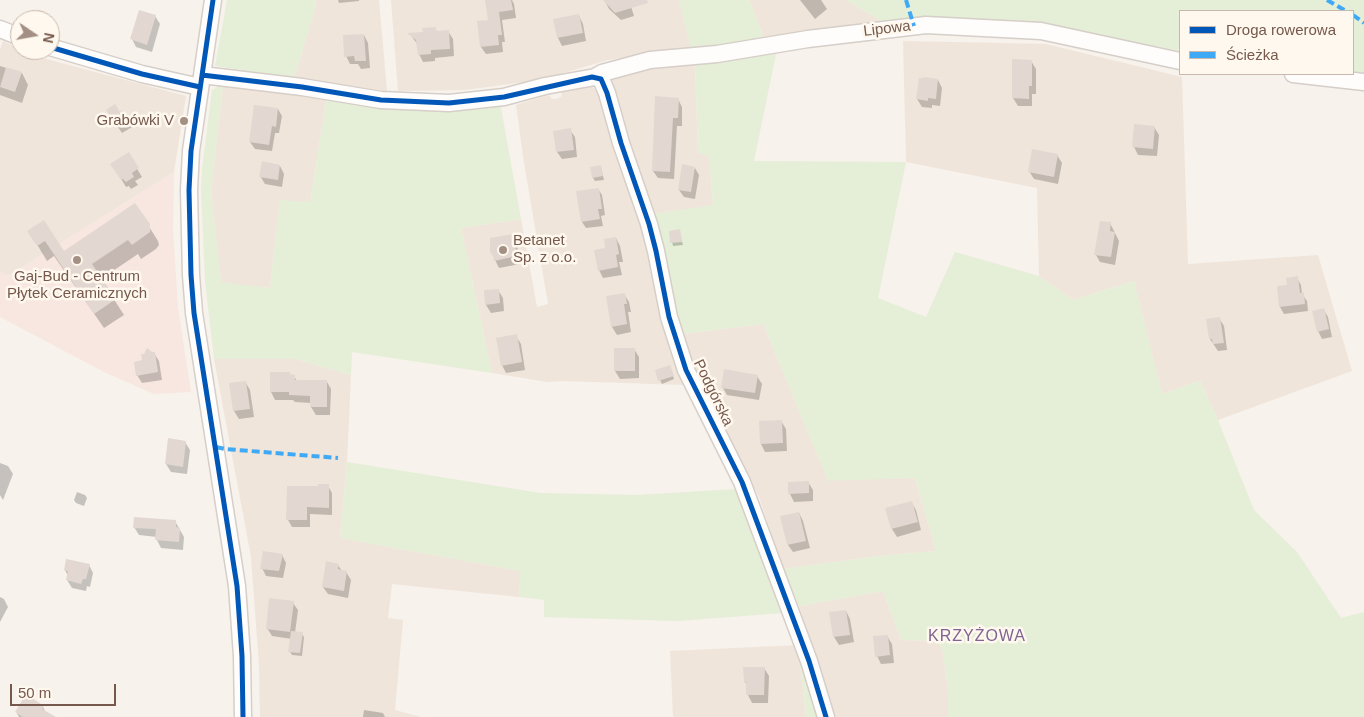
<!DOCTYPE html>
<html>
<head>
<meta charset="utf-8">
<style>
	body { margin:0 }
	#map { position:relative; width:1364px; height:717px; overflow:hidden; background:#f7f2ec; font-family:Arial,sans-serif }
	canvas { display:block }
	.legend { position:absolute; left:1179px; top:10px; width:175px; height:65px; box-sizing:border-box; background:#fff8ee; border:1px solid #c8b8ad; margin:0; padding:6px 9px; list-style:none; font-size:15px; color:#76594c }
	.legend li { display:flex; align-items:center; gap:10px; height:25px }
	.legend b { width:25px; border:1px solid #c8b8ad }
	.north { position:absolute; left:10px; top:10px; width:50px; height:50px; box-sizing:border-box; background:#fff8ee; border:1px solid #c8b8ad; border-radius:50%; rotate:102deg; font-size:14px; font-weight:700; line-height:20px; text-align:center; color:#76594c }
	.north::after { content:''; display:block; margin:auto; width:18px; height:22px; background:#a38f84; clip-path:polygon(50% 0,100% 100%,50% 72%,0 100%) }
	.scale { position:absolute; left:10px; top:684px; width:106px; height:22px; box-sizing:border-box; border:2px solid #76594c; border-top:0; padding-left:6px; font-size:15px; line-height:18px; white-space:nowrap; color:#76594c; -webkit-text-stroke:4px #fff8ee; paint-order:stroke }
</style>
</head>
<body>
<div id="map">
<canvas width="1364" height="717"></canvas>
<ul class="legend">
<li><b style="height:6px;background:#0057b8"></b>Droga rowerowa</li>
<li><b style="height:6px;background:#3fa9f5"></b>Ścieżka</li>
</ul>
<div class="north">N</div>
<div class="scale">50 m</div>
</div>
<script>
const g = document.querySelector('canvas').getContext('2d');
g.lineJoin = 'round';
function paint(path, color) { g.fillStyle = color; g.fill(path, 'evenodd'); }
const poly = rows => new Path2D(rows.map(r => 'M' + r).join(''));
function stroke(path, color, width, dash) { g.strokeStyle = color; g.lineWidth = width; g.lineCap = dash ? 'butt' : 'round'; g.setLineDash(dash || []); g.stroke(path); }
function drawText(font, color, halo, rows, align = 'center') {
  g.font = font + ' Arial,sans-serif'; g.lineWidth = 5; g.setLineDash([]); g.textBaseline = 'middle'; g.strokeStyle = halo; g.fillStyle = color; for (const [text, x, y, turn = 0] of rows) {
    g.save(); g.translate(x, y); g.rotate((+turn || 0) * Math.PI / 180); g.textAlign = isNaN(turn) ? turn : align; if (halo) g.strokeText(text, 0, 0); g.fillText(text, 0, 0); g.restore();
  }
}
paint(poly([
	[316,0,379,0,387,91,294,78,315,9],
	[391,0,679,0,691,48,608,60,539,80,465,90,398,91],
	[749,0,846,0,882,21,764,38],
	[3,41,35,56,186,96,174,172,8,276,0,272,0,50],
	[903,41,1046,44,1182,77,1188,264,1318,255,1352,371,1218,420,1200,381,1162,394,1134,281,1073,300,1039,276,1037,188,906,162],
	[695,64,698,153,709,155,713,206,653,214,609,78,644,70],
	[223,84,327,97,310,202,280,201,270,288,221,283,211,191],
	[592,86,600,95,642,225,685,385,563,381,547,382,492,373,461,228,521,219,537,307,548,304,524,163,516,105,549,95,552,99,556,99,561,97,562,92],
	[763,324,828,480,915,478,936,551,879,556,783,569,759,497,704,391,682,334],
	[214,359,296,359,351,375,347,462,340,538,521,571,519,597,392,584,388,618,403,620,395,710,421,717,260,717,259,665,251,557],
	[883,591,901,640,938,641,943,652,948,690,948,717,833,717,799,606],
	[798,645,806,717,673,717,670,651]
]), '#f0e5da');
paint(poly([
	[174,172,173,228,178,308,191,392,154,394,104,372,0,317,0,272,8,276]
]), '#f7e7e0');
paint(poly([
	[227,0,316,0,315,9,294,78,215,66],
	[679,0,749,0,764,38,725,46,691,48],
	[846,0,1364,0,1364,75,1353,74,1353,11,1180,11,1180,51,1052,26,928,19,882,21],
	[776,54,754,161,906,162,878,298,926,317,955,252,1039,276,1073,300,1134,281,1162,394,1200,381,1218,420,1254,510,1297,552,1341,618,1364,612,1364,717,948,717,948,690,943,652,938,641,901,640,883,591,799,606,783,569,879,556,936,551,915,478,828,481,763,324,682,334,653,214,713,205,709,156,698,153,695,64],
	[223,84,211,191,221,282,270,288,280,200,310,202,327,97,492,105,501,108,521,219,461,228,492,373,352,352,351,375,296,359,214,359,205,281,201,190,202,169,212,90],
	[347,462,540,493,638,495,736,489,784,613,677,621,544,617,544,600,519,597,520,571,340,538],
	[798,645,820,717,806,717]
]), '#e5eed7');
paint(poly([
	[338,0,359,0,359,1,339,3],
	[487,0,512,0,514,4,516,18,502,20,505,42,502,42,503,52,486,54,481,47,489,21],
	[609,0,629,0,634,16,621,20,609,9,605,1],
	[800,0,821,0,827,9,815,19],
	[155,16,160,24,152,52,136,47,132,39],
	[579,16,583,24,586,41,562,46,558,38,555,20],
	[435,28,437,32,448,31,453,39,454,56,435,58,435,61,423,62,419,54,418,45,410,34,424,33],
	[364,35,368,43,370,68,361,69,358,64,350,64,346,56],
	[1014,61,1031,61,1036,69,1036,94,1032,94,1032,106,1018,106,1013,98],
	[0,66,22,73,28,85,22,103,0,95],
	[938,80,942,88,940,106,932,105,932,108,922,107,917,99],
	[678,99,682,107,682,126,677,126,674,179,658,178,653,171],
	[278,109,282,116,279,133,275,133,272,151,255,149,250,142],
	[119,113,127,119,132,127,122,133,112,118],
	[1154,127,1159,135,1157,156,1138,155,1134,147],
	[570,130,575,137,577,157,562,159,557,152],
	[128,154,142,177,135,181,138,185,131,189,129,186,126,187,117,172],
	[1057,155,1062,163,1058,184,1034,179,1029,171],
	[280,166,284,174,282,187,265,184,260,176],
	[601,167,604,180,595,181,593,178],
	[695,168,699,175,695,199,684,197,679,190],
	[598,189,602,195,605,215,601,216,603,226,586,228,582,222,578,192],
	[43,222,64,253,148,225,158,241,159,245,156,249,141,259,138,254,101,279,124,315,104,328,54,256,47,261,29,231],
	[1110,223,1119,241,1115,265,1100,262,1096,255],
	[679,231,683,245,673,246,670,232],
	[512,236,517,244,520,264,499,268,495,260],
	[616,238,620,246,623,262,619,262,622,275,603,278,599,270,607,249],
	[1297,278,1301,285,1302,294,1307,301,1308,311,1284,314,1280,307,1288,286],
	[498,290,503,298,504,311,491,313,486,305,485,291],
	[624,294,629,302,631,312,628,312,631,332,617,335,612,327,607,297],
	[1323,309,1328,317,1332,337,1322,339,1318,331],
	[1219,318,1224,326,1227,350,1218,351,1210,339,1207,320],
	[516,336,521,344,525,370,506,373,502,365],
	[634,349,639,357,639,378,620,379,615,371],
	[154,353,159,361,162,380,142,383,137,375,144,361],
	[671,370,674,379,662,384,660,380],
	[294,376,297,381,327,382,331,389,330,415,316,415,311,407,311,403,295,402,293,400,275,400,271,392],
	[757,376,762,384,759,400,727,395,723,388],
	[246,383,250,390,254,417,239,419,234,411],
	[781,421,786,429,787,451,765,452,761,444],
	[185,442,190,450,187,474,171,472,166,464],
	[0,463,8,466,13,474,3,500,0,495],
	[808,482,813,490,813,501,794,502,790,494,789,483],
	[328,486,332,493,332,515,310,514,310,527,292,527,288,520,288,487],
	[77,492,85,495,87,498,84,506,76,503,74,500],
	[911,502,916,510,921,530,897,537,892,529,887,509],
	[799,513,803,521,810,548,793,552,788,545],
	[175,521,184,537,183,550,161,548,157,540,157,537,139,535,134,527],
	[282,555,286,563,283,578,266,576,262,568],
	[67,560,89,565,93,573,90,587,87,586,86,591,72,588,67,580,68,576,65,570],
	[338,565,342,571,346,572,351,580,348,598,328,594,323,587],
	[0,597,4,599,8,607,0,622],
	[293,603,298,610,295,633,302,634,304,637,302,656,292,655,290,652,292,639,272,636,267,628],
	[846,611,850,619,854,642,839,645,834,637],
	[887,636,892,644,894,663,881,664,877,656],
	[764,668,769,676,768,703,752,703,748,695,748,687,745,682],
	[43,707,48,717,19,717,16,712],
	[364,710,383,713,385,717,363,717]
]), '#0003');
paint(poly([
	[485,0,511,0,513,10,499,12,502,35,498,35,499,45,480,47,477,21,488,20],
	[603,0,647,0,648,3,615,13],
	[139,10,156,15,147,45,130,39],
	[579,14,583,33,557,38,553,19],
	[436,27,436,31,449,30,450,49,431,50,431,54,418,55,416,40,407,33,423,32,422,28],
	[364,34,366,61,355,61,354,56,344,57,343,35],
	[1012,59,1032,60,1032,86,1029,86,1029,99,1012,98],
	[6,67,22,72,15,92,0,87],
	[924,77,938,79,936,99,928,98,928,101,916,99,919,78,923,78],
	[655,96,679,98,678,118,673,118,670,172,652,171],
	[115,104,120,112,122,110,128,119,117,126,106,110],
	[254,105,278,108,276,127,272,126,269,145,249,142],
	[1134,124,1155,126,1153,149,1132,147],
	[571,128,574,150,556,152,553,131],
	[1032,149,1058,154,1054,177,1028,172],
	[129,152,139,168,132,173,134,177,126,182,123,179,121,180,110,164],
	[262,161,280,165,278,180,259,177],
	[682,164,695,167,691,192,678,190],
	[601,165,603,176,592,178,590,167],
	[599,188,602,209,598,209,600,219,581,222,576,191],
	[135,203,150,224,150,232,132,245,128,240,92,264,116,299,94,314,45,241,37,246,27,231,44,220,64,251],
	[1100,221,1111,222,1110,231,1115,232,1111,257,1094,255],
	[680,229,682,242,670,243,669,231],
	[513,234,517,256,494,261,493,256,490,252,490,238],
	[616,237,619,254,616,255,618,267,598,271,594,250,605,248,604,239],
	[1298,276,1300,293,1304,292,1305,304,1279,307,1277,286,1287,285,1286,278],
	[499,289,500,303,485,305,484,290],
	[625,293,627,304,624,304,627,324,611,327,606,296],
	[1324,308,1329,329,1317,332,1312,311],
	[1220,317,1224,343,1213,344,1212,339,1209,339,1206,319],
	[517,334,522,362,501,366,496,338],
	[147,348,152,352,155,352,158,372,136,376,134,362,142,360,141,354,144,354],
	[614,348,635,348,635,371,614,371],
	[670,365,674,376,658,381,655,370],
	[724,369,758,375,755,393,721,388],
	[270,372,290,372,290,374,295,375,295,380,327,380,327,407,310,407,310,396,289,395,289,392,270,392],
	[246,381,250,409,233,411,229,383],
	[782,420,783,443,760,444,759,421],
	[168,438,186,441,183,467,165,464],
	[809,481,809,493,788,494,788,482],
	[318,484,329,484,329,508,307,507,307,520,286,520,287,486,318,486],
	[912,501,918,522,891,529,885,508],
	[799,512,806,541,787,545,780,516],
	[134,517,176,520,176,527,180,528,179,542,155,540,156,529,133,528],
	[263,551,283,554,279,571,260,569],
	[66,559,90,564,86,579,83,579,81,584,66,580,68,571,64,570],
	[326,561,339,564,338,569,347,571,344,591,322,587],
	[269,598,294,601,290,632,266,629],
	[846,610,850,635,833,637,829,612],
	[291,631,303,632,300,653,288,652],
	[888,635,890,655,875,657,873,636],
	[743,667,765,667,764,695,746,695,746,682,744,682],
	[26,694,44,706,42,709,56,717,23,717,15,712]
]), '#e2d8d1');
const minor = poly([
	[213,0,191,151,189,190,191,275,194,313,237,586,242,656,243,717],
	[0,29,20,37],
	[50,47,142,74,200,87],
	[1293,74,1364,82],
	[202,75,302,87,381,100,449,103,504,97,545,86,595,77,602,73,650,60,717,54,808,39,926,25,1041,31,1180,61],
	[595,77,601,79,607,93,621,143,649,224,656,251,669,317,686,370,742,482,809,661,826,717]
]);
stroke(minor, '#d6cec8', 19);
stroke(minor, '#fefdfc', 16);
stroke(poly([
	[906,0,914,26],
	[1327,0,1346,11],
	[1353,15,1364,23],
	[216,447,225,449,338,458]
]), '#3fa9f5', 4, [8, 4]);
stroke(poly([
	[213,0,191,151,189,190,191,275,194,313,237,586,242,656,243,717],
	[50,47,142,74,200,87],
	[202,75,302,87,381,100,449,103,504,97,592,77,601,79,607,93,621,143,649,224,656,251,669,317,686,370,742,482,809,661,826,717]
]), '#0057b8', 5);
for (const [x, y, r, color] of [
	[184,121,5,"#a38f84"],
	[503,250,5,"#a38f84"],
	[77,260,5,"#a38f84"]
]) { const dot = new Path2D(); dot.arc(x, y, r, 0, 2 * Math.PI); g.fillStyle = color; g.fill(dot); stroke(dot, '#fff8ee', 2); }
drawText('15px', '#76594c', '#fff8ee', [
	["Lipowa",887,29,-7],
	["Podgórska",713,393,64]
]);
drawText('15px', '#76594c', '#fff8ee', [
	["Grabówki V",174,121],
	["Betanet",513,241,"left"],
	["Sp. z o.o.",513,258,"left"],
	["Gaj-Bud - Centrum",77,277,"center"],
	["Płytek Ceramicznych",77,294,"center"]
], 'right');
g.letterSpacing = '1px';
drawText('16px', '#806492', '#fff8ee', [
	["KRZYŻOWA",977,637]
]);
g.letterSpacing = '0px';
</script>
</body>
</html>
